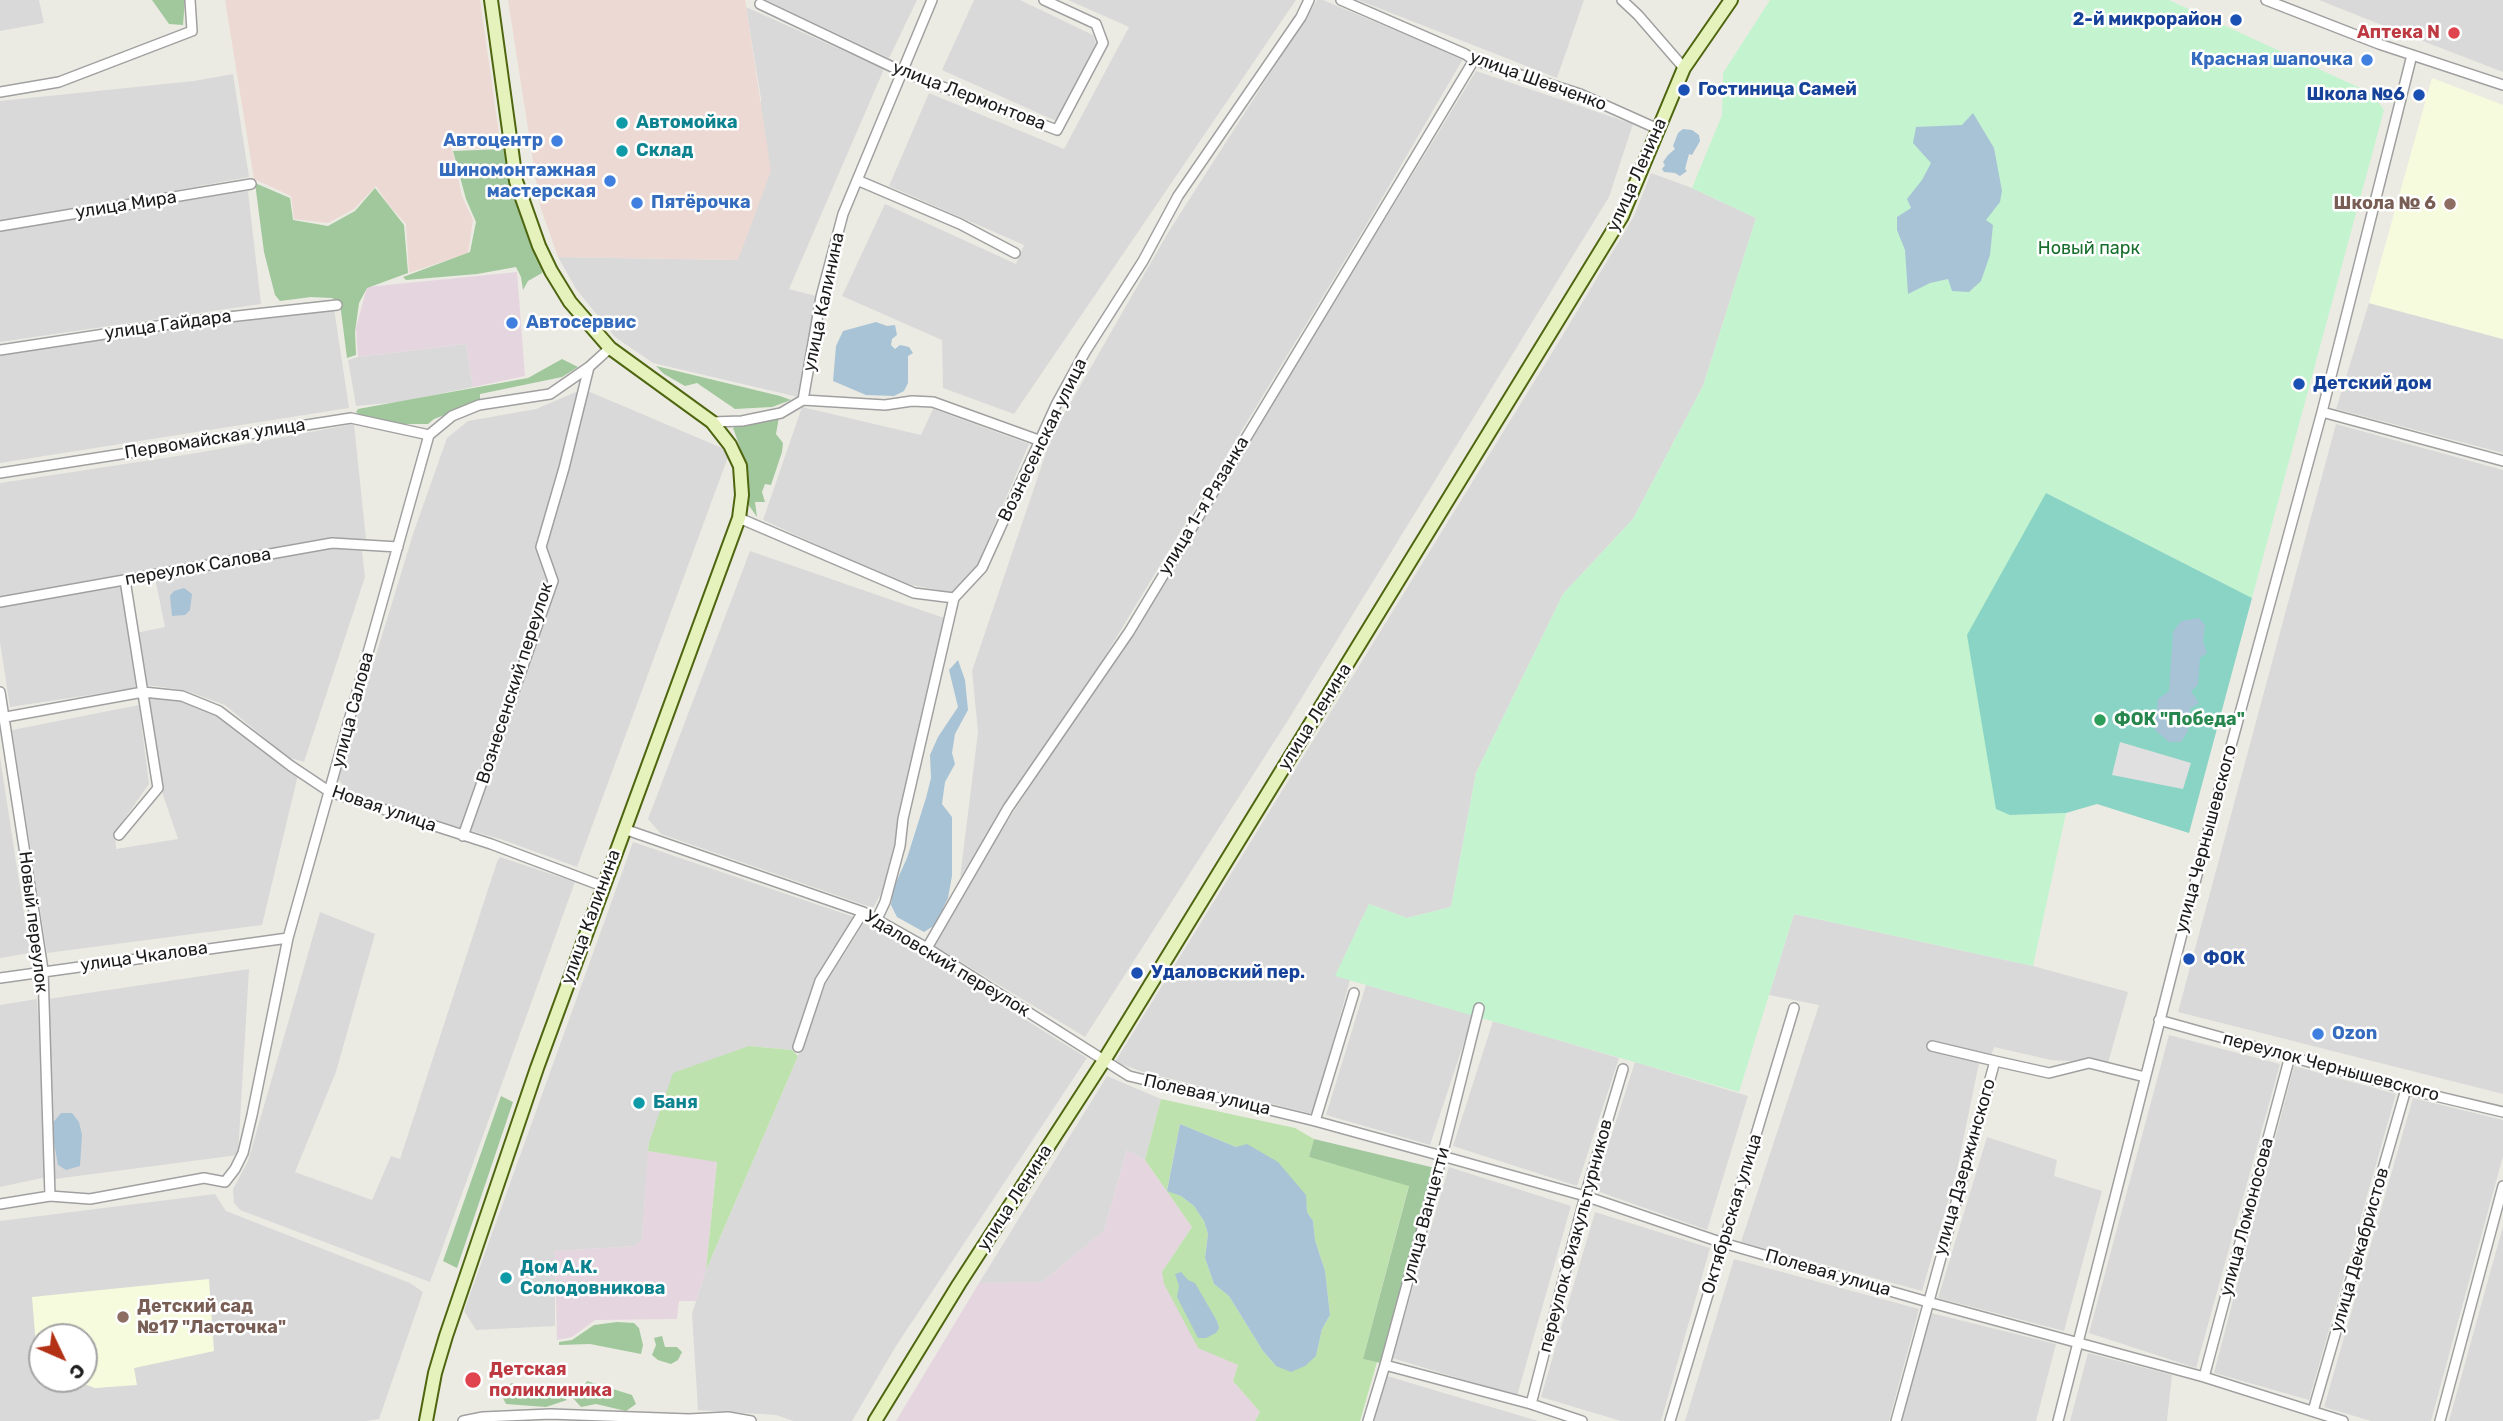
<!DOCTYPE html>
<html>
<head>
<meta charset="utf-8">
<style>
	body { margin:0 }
	#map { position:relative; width:2503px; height:1421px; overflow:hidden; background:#ecebe3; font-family:Rubik,sans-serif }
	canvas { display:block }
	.north { position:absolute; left:28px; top:1323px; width:70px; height:70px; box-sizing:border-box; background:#fff; border:2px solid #a4a4a4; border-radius:50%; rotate:134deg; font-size:19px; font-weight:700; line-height:28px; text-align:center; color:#1c1c1c }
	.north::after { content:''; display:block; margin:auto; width:24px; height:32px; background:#b33115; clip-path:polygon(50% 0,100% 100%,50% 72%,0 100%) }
</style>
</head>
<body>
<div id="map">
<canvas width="2503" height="1421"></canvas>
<div class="north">С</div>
</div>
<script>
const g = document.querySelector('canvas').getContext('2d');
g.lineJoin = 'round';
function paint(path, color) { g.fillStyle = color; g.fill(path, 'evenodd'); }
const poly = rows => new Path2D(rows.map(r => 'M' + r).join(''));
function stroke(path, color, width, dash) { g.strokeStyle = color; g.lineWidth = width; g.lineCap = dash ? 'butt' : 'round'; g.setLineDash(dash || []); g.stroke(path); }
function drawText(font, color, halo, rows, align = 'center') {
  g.font = font + ' Rubik,sans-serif'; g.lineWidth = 5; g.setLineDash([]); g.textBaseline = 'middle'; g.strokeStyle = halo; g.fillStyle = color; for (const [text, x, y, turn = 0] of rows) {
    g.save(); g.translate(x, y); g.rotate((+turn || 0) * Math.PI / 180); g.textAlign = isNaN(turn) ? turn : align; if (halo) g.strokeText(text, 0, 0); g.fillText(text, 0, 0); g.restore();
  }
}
paint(poly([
	[0,0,39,0,44,23,0,31],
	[766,0,917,0,889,58],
	[974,0,1020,0,1093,35,1096,44,1056,121,942,70],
	[1068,0,1296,0,1014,414,943,388,942,340,842,296,885,204,1016,264,1024,245,889,186,929,93,1064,149,1129,27],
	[1317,0,1323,0,1463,59,1368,222,1099,666,960,878,978,732,972,671,1052,435,1169,231],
	[1358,0,1584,0,1557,78],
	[2319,0,2503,0,2503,72,2402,33],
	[746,7,884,69,789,289,816,296,798,397,653,363,615,337,576,289,558,257,738,260,761,99],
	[1476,71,1633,124,1609,197,1285,725,1085,1037,933,945,972,875,1134,629],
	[233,74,249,177,0,222,0,101,194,81],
	[1651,173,1692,188,1756,218,1703,386,1633,519,1563,594,1476,773,1451,907,1407,918,1369,904,1336,975,1350,980,1313,1114,1143,1072,1115,1062,1561,338,1634,216],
	[248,191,261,304,0,342,0,230],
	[2369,303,2503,339,2503,453,2336,409],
	[334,308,349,408,0,463,0,353,260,314],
	[466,344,473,387,399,402,356,406,348,360,358,357],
	[583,389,722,448,728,457,577,867,503,840,353,796,338,779,414,531,447,438,468,421,536,409],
	[802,407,921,435,933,409,1029,444,978,563,965,584,954,593,901,583,763,520],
	[354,424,366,539,321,539,0,597,0,483,197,453],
	[2336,424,2503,470,2503,1094,2178,1012],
	[328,548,362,551,365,577,304,762,287,757,225,705,184,690,146,685,136,633,165,627,155,578],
	[750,551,944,618,894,855,884,888,873,908,661,834,648,819],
	[121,585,136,688,10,707,0,642,0,607],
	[146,697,180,699,196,704,218,716,298,775,262,925,47,953,12,730,139,705,149,784,115,832,116,849,178,839,160,786],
	[0,757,30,953,0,958],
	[633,842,854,917,818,981,792,1050,749,1046,649,1143,642,1239,635,1246,555,1251,555,1326,476,1330,464,1311],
	[500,857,575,882,430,1282,240,1210,234,1203,233,1189,248,1161,320,912,375,934,336,1072,295,1172,372,1200,391,1156,400,1159,497,862],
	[1794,914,2033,966,2128,992,2108,1063,2051,1060,1994,1047,1991,1056,1930,1040,1926,1049,1979,1063,1957,1170,1922,1291,1741,1242,1819,1005,1769,995],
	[864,923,907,946,1087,1058,896,1346,852,1421,793,1421,776,1415,698,1410,692,1314,706,1270,798,1056,826,983],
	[249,969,238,1155,55,1179,49,1120,51,1099,48,999],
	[1366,985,1473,1015,1430,1145,1326,1115],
	[37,999,47,1177,0,1187,0,1005],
	[1493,1021,1619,1058,1577,1186,1453,1146],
	[2169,1035,2280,1064,2196,1368,2089,1333],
	[1635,1062,1748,1096,1707,1230,1594,1190],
	[2294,1066,2396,1094,2309,1400,2214,1373],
	[1107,1076,1161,1099,1145,1160,1127,1150,1104,1231,1042,1282,979,1283],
	[2413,1098,2503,1120,2503,1156,2431,1421,2371,1421,2324,1407],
	[1987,1137,2057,1160,2054,1176,2102,1191,2064,1331,1938,1298],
	[1449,1167,1571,1206,1517,1396,1392,1358],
	[215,1194,226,1211,410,1283,423,1292,379,1419,366,1421,0,1421,0,1221],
	[33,1298,213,1351,133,1368,136,1384,96,1388,82,1383,39,1383],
	[1595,1212,1710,1248,1661,1421,1621,1421,1541,1397],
	[2503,1226,2503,1421,2449,1421],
	[1734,1259,1919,1309,1889,1421,1685,1421],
	[1931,1313,2056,1344,2036,1421,1902,1421],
	[2088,1353,2172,1375,2167,1421,2070,1421],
	[1387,1376,1538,1421,1374,1421]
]), '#dad9d9');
paint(poly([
	[225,0,480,0,501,148,452,149,462,196,473,220,468,253,367,287,409,273,406,224,388,204,376,186,354,209,328,223,294,219,291,196,254,179],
	[508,0,745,0,771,171,738,260,558,257,540,206]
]), '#ecd9d3');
paint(poly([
	[517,272,525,376,473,387,466,344,358,357,356,328,367,287],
	[1127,1150,1145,1160,1192,1227,1162,1272,1198,1347,1238,1365,1233,1381,1260,1412,1255,1421,896,1421,979,1283,1042,1282,1104,1231],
	[648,1151,717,1161,706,1270,696,1301,679,1301,677,1319,595,1320,572,1337,557,1340,555,1251,635,1246,642,1239]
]), '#e5d5df');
paint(poly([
	[2432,78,2503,105,2503,339,2369,303],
	[209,1279,214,1351,134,1368,137,1385,95,1388,82,1383,39,1383,32,1297],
	[84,1337,84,1379,42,1379,42,1337]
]), '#f6fbdd');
paint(poly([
	[749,1046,792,1050,798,1056,706,1270,717,1162,648,1151,649,1143,673,1073],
	[1161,1099,1295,1128,1314,1139,1309,1157,1409,1185,1363,1359,1377,1362,1360,1421,1255,1421,1260,1412,1233,1381,1238,1365,1198,1348,1164,1284,1162,1272,1192,1227,1145,1160],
	[1180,1124,1236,1147,1291,1180,1305,1195,1307,1212,1313,1221,1315,1240,1325,1271,1330,1315,1322,1329,1316,1356,1276,1366,1263,1351,1229,1296,1214,1284,1205,1258,1208,1234,1204,1221,1194,1206,1181,1196,1167,1190]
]), '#bee2ae');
paint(poly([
	[152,0,185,0,183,25,169,24],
	[504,149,511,175,541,259,542,273,528,281,523,290,521,277,516,267,477,274,406,280,403,277,470,252,476,222,466,199,453,151],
	[255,183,290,198,293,220,328,226,355,211,375,188,404,225,408,273,367,288,359,303,355,332,356,355,347,358,340,303,332,298,311,297,280,301,275,295,264,252],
	[562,359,578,367,562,377,480,394,480,400,474,404,434,419,428,424,397,424,373,417,361,416,356,412,358,409,528,378],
	[656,366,780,396,791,400,772,407,735,409,697,383,685,386,664,374],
	[779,417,776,434,783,443,782,452,771,485,765,484,762,492,765,502,755,502,757,517,748,504,749,486,745,461,733,428,738,425],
	[501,1096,513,1102,457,1268,443,1261],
	[1314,1139,1435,1168,1381,1363,1363,1359,1409,1186,1309,1157],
	[617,1322,634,1323,639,1328,643,1345,641,1354,590,1344,559,1345,559,1342,572,1340,594,1325],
	[662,1336,665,1347,677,1347,682,1352,678,1360,671,1364,658,1360,652,1355,656,1345,654,1338],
	[587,1381,632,1395,636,1404,626,1411,596,1404,581,1407,571,1396,572,1391,577,1385,584,1386],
	[512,1383,529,1390,558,1392,567,1400,546,1407,506,1404,502,1396,504,1388]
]), '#a1c79c');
paint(poly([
	[1770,0,2169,0,2373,94,2384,110,2252,598,2046,493,2010,815,2066,813,2033,966,1794,914,1739,1092,1335,976,1369,904,1407,918,1451,907,1476,773,1563,594,1633,519,1703,386,1756,218,1692,188,1722,115,1723,73]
]), '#c4f3d0');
paint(poly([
	[2046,493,2252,598,2189,833,2097,804,2066,813,2010,815,1996,809,1967,635]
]), '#89d4c4');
paint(poly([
	[2120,742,2191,763,2183,789,2112,775]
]), '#e0e0e0');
paint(poly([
	[1973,113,1994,148,2002,191,2000,202,1986,220,1993,225,1990,255,1981,281,1969,292,1952,291,1948,279,1930,283,1908,294,1905,250,1897,230,1897,217,1911,208,1907,199,1922,180,1931,163,1913,143,1916,127,1962,125],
	[1683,129,1692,130,1699,135,1700,141,1692,155,1689,154,1685,169,1687,171,1680,176,1675,173,1664,172,1662,169,1665,165,1663,162,1668,155,1675,149,1673,146,1678,133],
	[876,322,887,326,895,325,897,335,892,339,891,345,895,349,900,345,909,347,913,353,908,356,908,383,904,391,894,396,866,395,833,381,836,346,843,331],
	[184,588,192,594,190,610,185,615,172,616,170,596,174,591],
	[2199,618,2205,625,2203,641,2207,653,2200,658,2198,685,2191,691,2199,703,2190,709,2188,731,2181,742,2169,742,2155,730,2158,699,2169,691,2173,632,2181,621],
	[958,660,965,680,968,710,955,734,952,753,955,764,945,782,942,804,952,817,952,876,948,898,935,925,924,932,897,917,891,905,893,889,907,858,926,798,931,778,930,755,938,737,958,707,949,670],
	[61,1113,72,1113,79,1122,82,1135,80,1166,66,1170,58,1165,51,1125],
	[1180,1124,1236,1147,1247,1144,1278,1162,1306,1195,1307,1212,1313,1221,1315,1240,1325,1271,1330,1315,1322,1329,1316,1356,1305,1366,1291,1372,1276,1366,1263,1351,1229,1296,1214,1284,1205,1258,1208,1234,1204,1221,1194,1206,1181,1196,1167,1191],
	[1181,1272,1188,1280,1195,1283,1217,1321,1219,1328,1216,1333,1206,1338,1198,1338,1177,1297,1179,1286,1175,1274]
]), '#a8c3d6');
const street = poly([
	[1341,0,1465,54,1474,60,1580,94,1658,129],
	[1622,0,1638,15,1684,68],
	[2266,0,2379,44,2503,85],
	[760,4,903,72,1057,130,1103,43,1096,24,1044,0],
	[0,92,59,82,192,31,190,0],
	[857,180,960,224,1015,253],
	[0,226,251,184],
	[0,350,183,322,337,305],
	[803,400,885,405,912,401,933,402,1041,441],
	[2322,412,2503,461],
	[712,422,742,421,781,413,803,400,821,297,843,214,932,0],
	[0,473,351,418,429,435],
	[739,518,914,593,954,598],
	[0,602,332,543,398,547],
	[0,692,43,970,50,1196],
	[0,718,143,692,182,696,219,711,291,766,330,792,491,844,602,886],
	[624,829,863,912,927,948,1129,1076,1315,1121,1442,1156,1585,1196,1723,1243,1928,1302,2204,1377,2343,1421],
	[119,835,158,788,125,580],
	[463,836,553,581,541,547,564,468,589,367],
	[876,921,885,902,900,846,903,819,954,598,982,568,1056,405,1085,352,1143,261,1178,196,1301,17,1309,0],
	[927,948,1008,808,1129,632,1474,60],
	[0,978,288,938],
	[2159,1020,2406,1089,2503,1112],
	[1932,1046,1995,1061],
	[798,1047,820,981,863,912],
	[1315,1121,1354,993],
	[0,1204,50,1196,90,1199,204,1178,225,1182,235,1169,243,1153,252,1115,288,938,429,435,452,416,479,405,550,394,589,367,610,348],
	[1385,1365,1531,1404,1582,1421],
	[2204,1377,2290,1056],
	[1531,1404,1585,1196,1623,1069],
	[2313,1411,2406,1089],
	[463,1421,483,1417,550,1414,689,1419,728,1417,751,1421],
	[1368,1421,1385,1365,1442,1156,1479,1008],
	[1670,1421,1794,1008],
	[1896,1421,1995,1061,2049,1073,2089,1063,2145,1077],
	[2058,1421,2213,812,2322,412,2412,55],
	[2440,1421,2503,1186]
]);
const secondary = poly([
	[426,1421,435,1373,446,1336,537,1068,739,518,742,495,740,466,730,445,712,422,610,348,570,302,551,271,539,246,516,181,491,0],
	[875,1421,959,1284,1103,1062,1622,216,1684,68,1731,0]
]);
stroke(street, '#a0a0a0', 12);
stroke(secondary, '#4e6610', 16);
stroke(street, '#fff', 9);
stroke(secondary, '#e5f2bb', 12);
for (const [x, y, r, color] of [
	[2236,20,7,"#1a4fb4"],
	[2454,33,7,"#e0444e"],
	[2367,60,7,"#3f7fe0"],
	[1684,90,7,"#1a4fb4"],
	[2419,95,7,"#1a4fb4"],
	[622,123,7,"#0f9aa8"],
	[557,141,7,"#3f7fe0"],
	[622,151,7,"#0f9aa8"],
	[610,181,7,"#3f7fe0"],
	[637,203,7,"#3f7fe0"],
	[2450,204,7,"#8d6e63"],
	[512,323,7,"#3f7fe0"],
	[2299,384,7,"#1a4fb4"],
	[2100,720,7,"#2e9e5b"],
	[2189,959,7,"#1a4fb4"],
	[1137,973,7,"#1a4fb4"],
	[2318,1034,7,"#3f7fe0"],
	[639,1103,7,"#0f9aa8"],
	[506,1278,7,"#0f9aa8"],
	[123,1317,7,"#8d6e63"],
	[473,1380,9,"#e0444e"]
]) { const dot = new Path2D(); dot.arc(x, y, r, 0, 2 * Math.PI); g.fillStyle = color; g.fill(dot); stroke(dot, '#fff', 2.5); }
drawText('bold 18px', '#164399', '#fff', [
	["2-й микрорайон",2222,20,"right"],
	["Гостиница Самей",1698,90],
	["Школа №6",2405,95,"right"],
	["Детский дом",2313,384],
	["ФОК",2203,959],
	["Удаловский пер.",1151,973]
], 'left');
drawText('bold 18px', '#be3a42', '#fff', [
	["Аптека N",2440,33],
	["Детская",489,1370,"left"],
	["поликлиника",489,1391,"left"]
], 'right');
drawText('bold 18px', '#366cbe', '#fff', [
	["Красная шапочка",2353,60],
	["Автоцентр",543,141],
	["Шиномонтажная",596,171],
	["мастерская",596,192],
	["Пятёрочка",651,203,"left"],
	["Автосервис",526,323,"left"],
	["Ozon",2332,1034,"left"]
], 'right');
drawText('18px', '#1c1c1c', '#fff', [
	["улица Шевченко",1538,81,20],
	["улица Лермонтова",969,96,21],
	["улица Ленина",1637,175,-66],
	["улица Мира",126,205,-9],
	["улица Калинина",824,302,-78],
	["улица Гайдара",168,325,-8],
	["Первомайская улица",215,439,-9],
	["Вознесенская улица",1043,440,-64],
	["улица 1-я Рязанка",1204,506,-59],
	["переулок Салова",198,567,-10],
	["Вознесенский переулок",515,683,-72],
	["улица Салова",353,710,-75],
	["улица Ленина",1315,717,-58],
	["Новая улица",384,809,19],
	["улица Чернышевского",2206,839,-75],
	["улица Калинина",591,917,-70],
	["Новый переулок",33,922,83],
	["улица Чкалова",144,957,-8],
	["Удаловский переулок",947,964,31],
	["переулок Чернышевского",2331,1067,15],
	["Полевая улица",1207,1095,13],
	["улица Дзержинского",1965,1167,-74],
	["улица Ленина",1015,1198,-57],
	["Октябрьская улица",1732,1214,-73],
	["улица Ванцетти",1426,1215,-75],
	["улица Ломоносова",2247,1217,-75],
	["переулок Физкультурников",1576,1236,-75],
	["улица Декабристов",2360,1250,-74],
	["Полевая улица",1828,1273,16]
]);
drawText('bold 18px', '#0d838f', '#fff', [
	["Автомойка",636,123],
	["Склад",636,151],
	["Баня",653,1103],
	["Дом А.К.",520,1268],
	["Солодовникова",520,1289]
], 'left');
drawText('bold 18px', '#785e54', '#fff', [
	["Школа № 6",2436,204],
	["Детский сад",137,1307,"left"],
	["№17 \"Ласточка\"",137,1328,"left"]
], 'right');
drawText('18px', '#176e2d', '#fff', [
	["Новый парк",2089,249]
]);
drawText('bold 18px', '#27864d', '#fff', [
	["ФОК \"Победа\"",2114,720]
], 'left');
</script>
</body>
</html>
